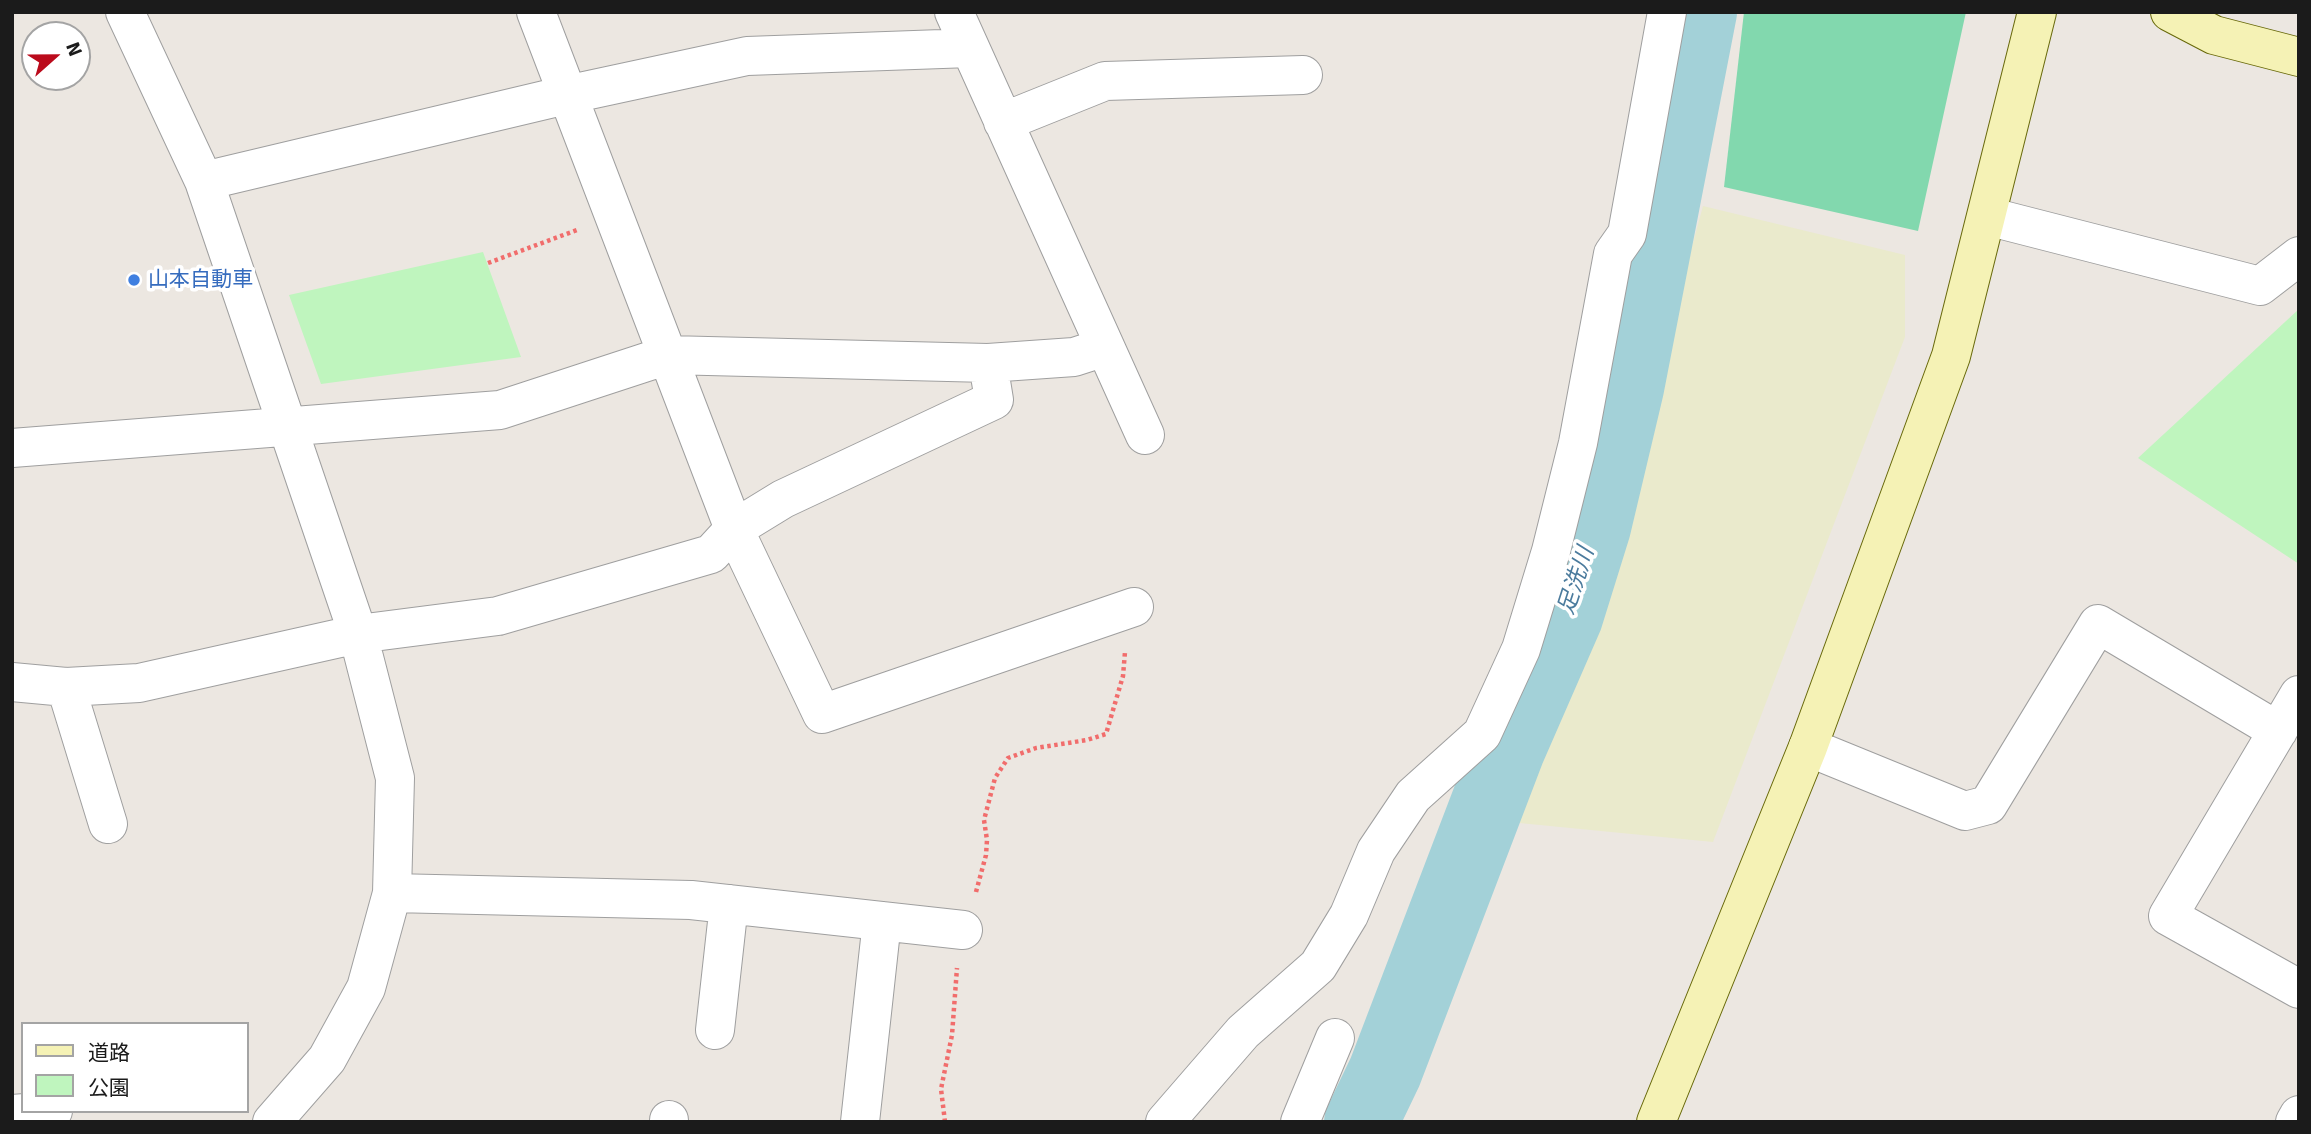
<!DOCTYPE html>
<html>
<head>
<meta charset="utf-8">
<style>
	body { margin:0 }
	#map { position:relative; width:2311px; height:1134px; overflow:hidden; background:#ece7e1; font-family:Signika,"Noto Sans JP",sans-serif }
	canvas { display:block }
	.frame { position:absolute; inset:0; border:14px solid #1b1b1b; pointer-events:none }
	.legend { position:absolute; left:21px; top:1022px; width:228px; height:91px; box-sizing:border-box; background:#fff; border:2px solid #a4a4a4; margin:0; padding:9px 12px; list-style:none; font-size:21px; color:#1b1b1b }
	.legend li { display:flex; align-items:center; gap:14px; height:35px }
	.legend b { width:35px; border:2px solid #a4a4a4 }
	.north { position:absolute; left:21px; top:21px; width:70px; height:70px; box-sizing:border-box; background:#fff; border:2px solid #a4a4a4; border-radius:50%; rotate:69deg; font-size:19px; font-weight:700; line-height:28px; text-align:center; color:#1b1b1b }
	.north::after { content:''; display:block; margin:auto; width:24px; height:32px; background:#bb0b1c; clip-path:polygon(50% 0,100% 100%,50% 72%,0 100%) }
</style>
</head>
<body>
<div id="map">
<canvas width="2311" height="1134"></canvas>
<div class="frame"></div>
<ul class="legend">
<li><b style="height:9px;background:#f5f2b5"></b>道路</li>
<li><b style="height:19px;background:#bff5be"></b>公園</li>
</ul>
<div class="north">N</div>
</div>
<script>
const g = document.querySelector('canvas').getContext('2d');
g.lineJoin = 'round';
function paint(path, color) { g.fillStyle = color; g.fill(path, 'evenodd'); }
const poly = rows => new Path2D(rows.map(r => 'M' + r).join(''));
function stroke(path, color, width, dash) { g.strokeStyle = color; g.lineWidth = width; g.lineCap = dash ? 'butt' : 'round'; g.setLineDash(dash || []); g.stroke(path); }
function drawText(font, color, halo, rows, align = 'center') {
  g.font = font + ' Signika,"Noto Sans JP",sans-serif'; g.lineWidth = 7; g.setLineDash([]); g.textBaseline = 'middle'; g.strokeStyle = halo; g.fillStyle = color; for (const [text, x, y, turn = 0] of rows) {
    g.save(); g.translate(x, y); g.rotate((+turn || 0) * Math.PI / 180); g.textAlign = isNaN(turn) ? turn : align; if (halo) g.strokeText(text, 0, 0); g.fillText(text, 0, 0); g.restore();
  }
}
paint(poly([
	[1703,206,1905,255,1905,337,1713,842,1499,821,1527,755,1614,532]
]), '#eaeacc');
paint(poly([
	[483,252,521,357,321,384,289,295],
	[2299,309,2299,564,2138,458]
]), '#bff5be');
paint(poly([
	[1744,12,1966,12,1918,231,1724,187]
]), '#82d8ae');
stroke(poly([
	[1361,1122,1385,1072,1508,750,1566,617,1594,527,1627,388,1700,12]
]), '#a3d1d8', 74);
const street = poly([
	[125,12,204,181,358,634,395,778,392,893,366,988,327,1059,272,1122],
	[536,12,734,529,822,714,1134,607],
	[954,12,1145,435],
	[1003,122,1105,81,1303,75],
	[204,181,566,95,747,56,970,48],
	[1987,216,2260,286,2299,256],
	[12,448,500,410,668,355,988,363,1074,357,1105,347],
	[12,682,66,687,139,683,358,634,498,616,711,554,734,529,783,499,994,400,988,363],
	[66,687,108,824],
	[2299,695,2168,916,2299,989],
	[1808,747,1965,811,1988,805,2098,624,2278,731],
	[392,893,691,900,963,930],
	[715,1030,729,904],
	[12,1114,53,1111],
	[669,1120,669,1122],
	[860,1122,882,921],
	[1165,1122,1243,1032,1318,966,1349,915,1376,851,1413,796,1482,734,1521,649,1551,551,1578,443,1613,254,1627,234,1667,12],
	[1300,1122,1335,1038],
	[2295,1122,2299,1115]
]);
const secondary = poly([
	[2170,12,2214,35,2299,57],
	[1656,1122,1808,747,1951,356,2037,12]
]);
stroke(street, '#9f9f9f', 40);
stroke(secondary, '#68690a', 40);
stroke(poly([
	[488,263,577,230],
	[976,892,986,855,987,840,984,820,995,778,1008,758,1036,748,1087,740,1106,734,1123,676,1125,652],
	[945,1122,941,1089,952,1035,957,968]
]), '#f16d6c', 4.5, [3.5, 3.5]);
stroke(street, '#fff', 38);
stroke(secondary, '#f5f2b5', 38);
for (const [x, y, r, color] of [
	[134,280,7,"#3f7fe0"]
]) { const dot = new Path2D(); dot.arc(x, y, r, 0, 2 * Math.PI); g.fillStyle = color; g.fill(dot); stroke(dot, '#fff', 2.5); }
drawText('21px', '#366cbe', '#fff', [
	["山本自動車",148,280]
], 'left');
drawText('italic 23px', '#4b7b9d', '#fff', [
	["足洗川",1577,581,-72]
]);
</script>
</body>
</html>
